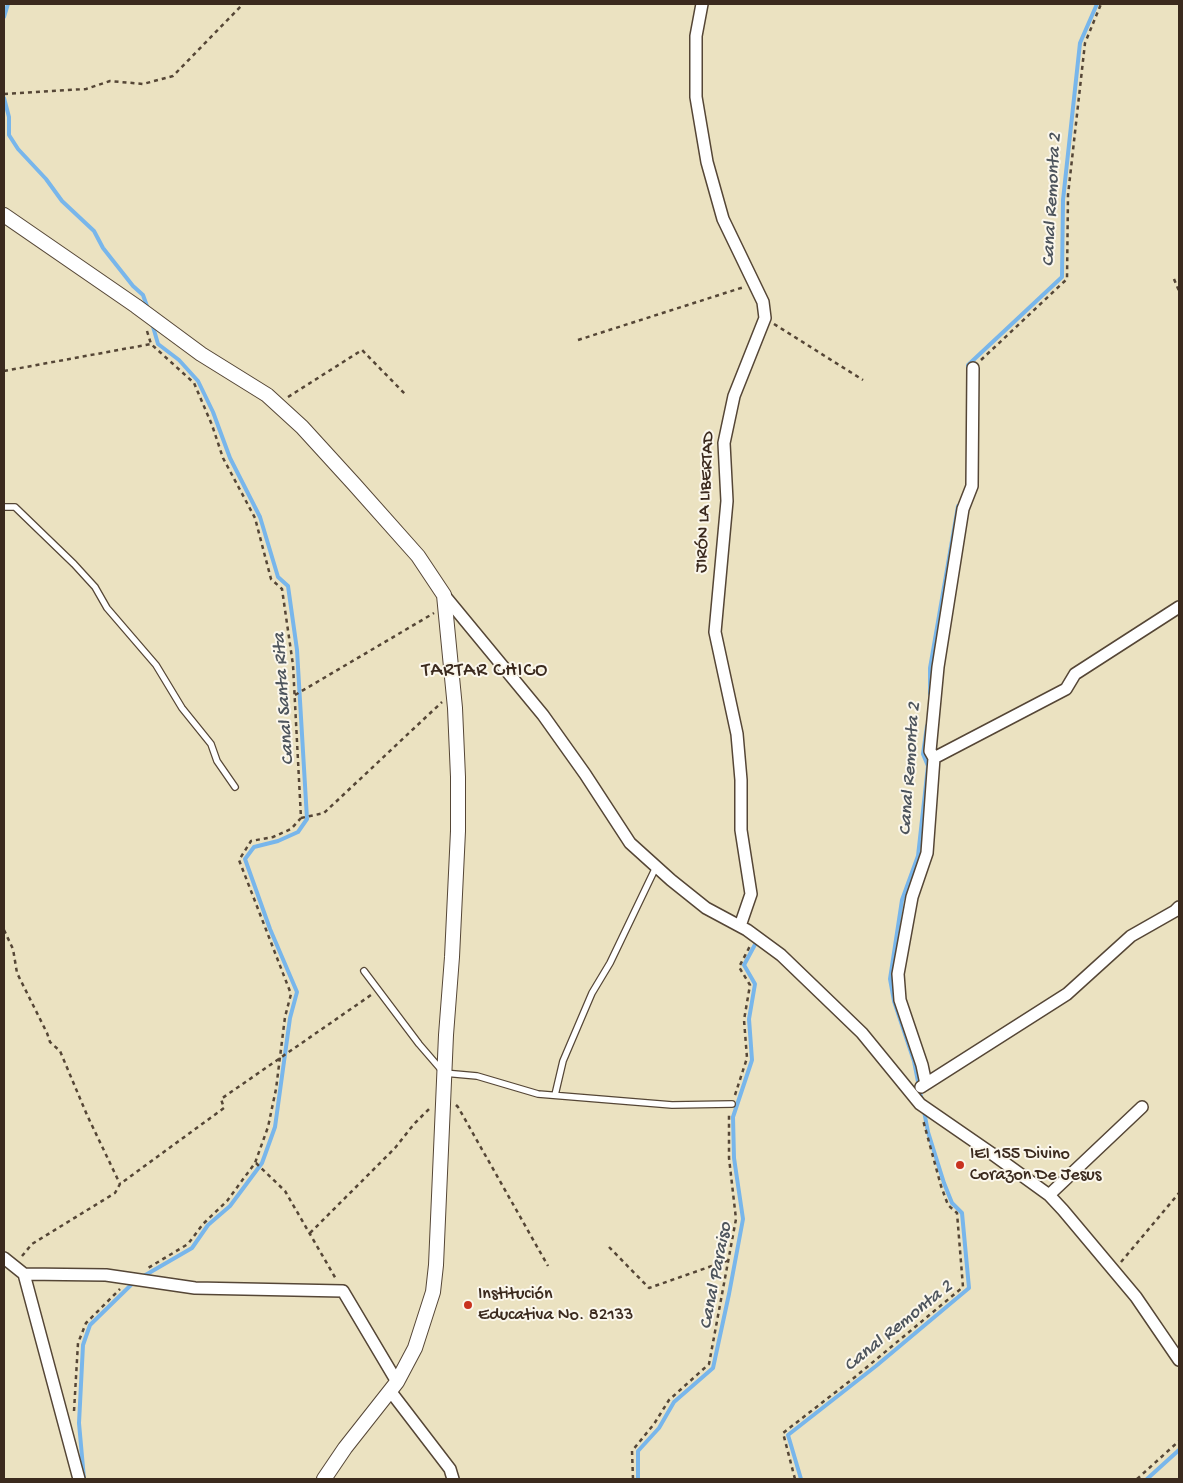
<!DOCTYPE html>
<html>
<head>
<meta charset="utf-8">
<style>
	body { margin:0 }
	#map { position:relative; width:1183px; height:1483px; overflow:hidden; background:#ebe2c1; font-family:"Gochi Hand",sans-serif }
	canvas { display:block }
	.frame { position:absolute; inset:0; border:5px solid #3b2a1e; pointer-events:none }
</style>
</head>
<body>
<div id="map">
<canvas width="1183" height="1483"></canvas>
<div class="frame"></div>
</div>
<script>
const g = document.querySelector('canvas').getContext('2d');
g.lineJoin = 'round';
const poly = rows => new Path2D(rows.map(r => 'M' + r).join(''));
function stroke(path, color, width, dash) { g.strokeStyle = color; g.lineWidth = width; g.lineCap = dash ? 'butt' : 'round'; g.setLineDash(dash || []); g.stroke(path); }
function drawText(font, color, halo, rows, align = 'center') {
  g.font = font + ' "Gochi Hand",sans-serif'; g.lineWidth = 4; g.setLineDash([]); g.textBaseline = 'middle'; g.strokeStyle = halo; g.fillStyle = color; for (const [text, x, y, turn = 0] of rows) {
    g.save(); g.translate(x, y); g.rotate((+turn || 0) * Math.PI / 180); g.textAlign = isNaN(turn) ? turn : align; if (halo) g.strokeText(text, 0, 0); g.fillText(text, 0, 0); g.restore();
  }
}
stroke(poly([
	[4,17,8,4],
	[4,98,9,117,9,135,18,149,46,179,62,201,94,231,103,248,133,286,143,295,148,309],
	[968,371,968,365,1062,277,1063,200,1080,43,1097,4],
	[930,694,930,668,958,506],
	[922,1102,914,1061,894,1001,890,979,902,900,918,856,928,766,923,754,927,726],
	[142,1277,192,1248,208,1225,230,1206,262,1163,275,1127,290,1018,297,992,270,929,245,859,254,847,278,841,298,832,307,819,297,650,288,586,278,577,260,517,230,458,213,412,198,381,179,360,158,344,152,323],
	[84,1479,79,1423,83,1345,90,1325,134,1282],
	[638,1479,638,1451,659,1428,674,1402,713,1368,729,1294,743,1219,734,1158,733,1117,752,1060,749,1019,755,984,744,965,758,939],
	[801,1479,788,1435,876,1366,969,1288,962,1213,952,1203,944,1183,928,1132,924,1111],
	[1147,1479,1179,1450]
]), '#78b6eb', 4);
const service = poly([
	[4,507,15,507,74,564,95,587,107,608,156,665,182,708,211,744,217,761,235,787],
	[364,971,419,1044,444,1073,477,1076,538,1094,672,1105,732,1104],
	[555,1095,563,1061,592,993,610,963,656,867]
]);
const minor = poly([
	[702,4,696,36,696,97,707,162,723,219,763,302,765,318,734,396,724,443,727,501,715,632,737,734,741,780,741,830,751,894,740,926],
	[444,595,543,715,585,774,630,843,671,880,706,908,747,930,781,955,862,1033,920,1104,991,1153,1049,1195,1063,1210,1136,1297,1179,1360],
	[934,758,1066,689,1075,674,1179,607],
	[926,1084,922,1065,900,1000,898,974,912,897,927,853,934,758,930,751,938,667,963,509,972,486,973,368],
	[921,1087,1067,994,1131,936,1175,911,1179,907],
	[1049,1195,1142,1107],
	[4,1258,24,1274,79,1479],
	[24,1274,106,1275,195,1288,343,1291,397,1382],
	[391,1392,450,1469,453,1479]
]);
const tertiary = poly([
	[4,215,136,306,201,354,267,395,302,427,354,484,418,556,444,595,455,708,458,777,458,831,452,957,446,1035,436,1265,433,1292,415,1348,397,1382,345,1448,324,1479]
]);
stroke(service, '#554636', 8);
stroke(minor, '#554636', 14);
stroke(tertiary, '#554636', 16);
stroke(poly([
	[4,94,86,89,110,81,143,84,173,76,243,4],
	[1174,279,1179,291],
	[774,324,863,380],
	[147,331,151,344,194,383,212,425,223,458,255,518,271,579,282,589,293,665,301,818,291,829,273,837,251,841,239,860,291,994,285,1017,276,1089,268,1127,255,1163,227,1201,203,1224,188,1244,148,1268],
	[578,340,744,287],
	[981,360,1067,279,1068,195,1085,43,1101,4],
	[4,371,151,344],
	[288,397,362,350,405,394],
	[295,695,434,613],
	[301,818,324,813,442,702],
	[4,930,13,949,17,973,47,1033,50,1042,60,1051,87,1115,120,1184],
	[735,1095,747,1058,744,1020,750,985,739,967,750,946],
	[456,1105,458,1107,548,1266],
	[256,1163,285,1191,336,1279],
	[310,1233,395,1148,414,1124,430,1108],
	[609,1247,649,1288,729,1260],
	[22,1256,32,1244,115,1193,120,1184,224,1108,221,1099,371,995],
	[1121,1262,1179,1193],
	[74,1411,78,1343,86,1323,120,1289],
	[633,1479,632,1451,654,1424,669,1400,709,1364,736,1219,729,1158,729,1112],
	[795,1479,783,1433,855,1377,963,1287,957,1213,948,1205,941,1186,923,1120],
	[1137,1479,1179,1441]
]), '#554636', 2.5, [4, 4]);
stroke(service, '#fff', 5.5);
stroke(minor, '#fff', 11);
stroke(tertiary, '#fff', 14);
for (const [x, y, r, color] of [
	[960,1165,5,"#c8321e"],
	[468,1305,5,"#c8321e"]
]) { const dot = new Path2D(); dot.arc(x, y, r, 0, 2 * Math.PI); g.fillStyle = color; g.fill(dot); stroke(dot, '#fbf7ec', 2); }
drawText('18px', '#3b2a1e', '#fbf7ec', [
	["JIRÓN LA LIBERTAD",706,502,-87]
]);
drawText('18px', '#3b2a1e', '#fbf7ec', [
	["IEI 155 Divino",970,1155],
	["Corazon De Jesus",970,1176],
	["Institución",478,1295],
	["Educativa No. 82133",478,1316]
], 'left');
drawText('italic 19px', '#4d545c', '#fbf7ec', [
	["Canal Remonta 2",1053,200,-87],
	["Canal Santa Rita",285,699,-94],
	["Canal Remonta 2",911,769,-86],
	["Canal Paraiso",717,1276,-79],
	["Canal Remonta 2",899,1327,-39]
]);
g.letterSpacing = '1px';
drawText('20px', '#3b2a1e', '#fbf7ec', [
	["TARTAR CHICO",485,672]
]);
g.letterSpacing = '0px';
</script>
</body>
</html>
